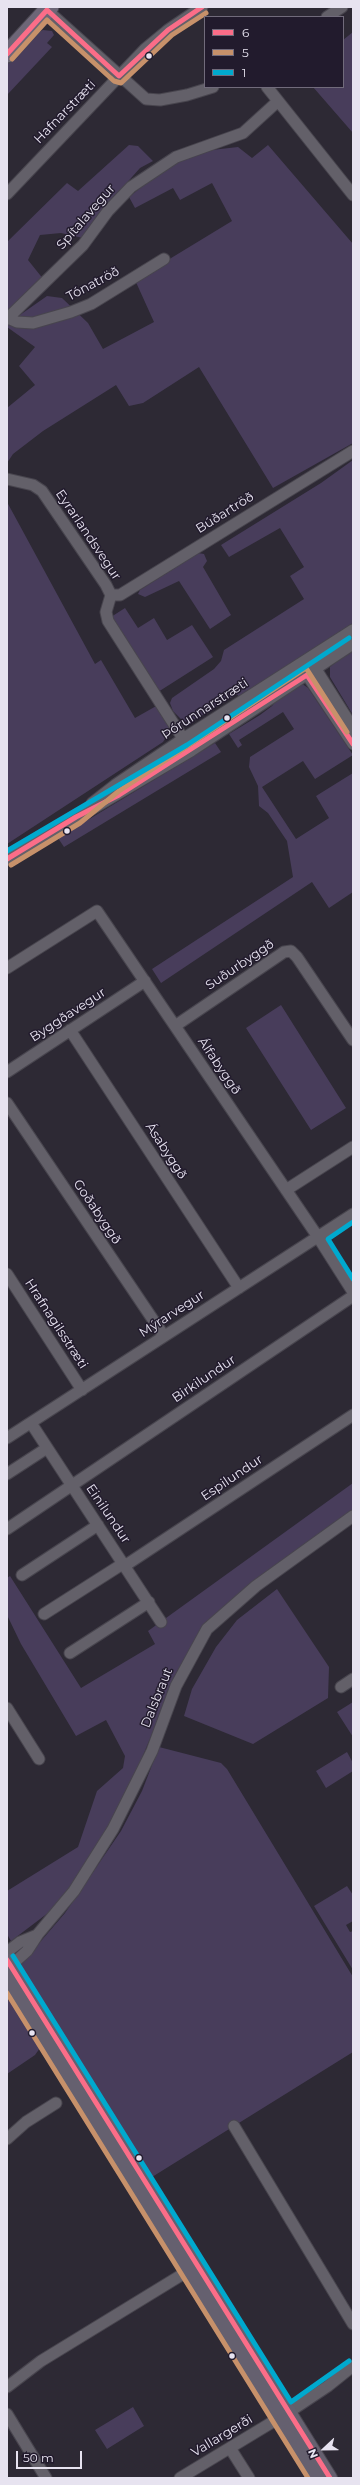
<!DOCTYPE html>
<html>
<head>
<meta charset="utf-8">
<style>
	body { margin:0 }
	#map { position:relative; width:360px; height:2485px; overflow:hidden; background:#2d2934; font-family:Montserrat,sans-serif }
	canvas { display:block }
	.frame { position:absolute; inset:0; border:8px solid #e7e3f0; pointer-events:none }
	.legend { position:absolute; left:204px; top:16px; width:140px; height:72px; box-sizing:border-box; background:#221b2d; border:1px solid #716b7b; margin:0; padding:5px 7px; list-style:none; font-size:12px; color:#e7e3f0 }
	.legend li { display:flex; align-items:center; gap:8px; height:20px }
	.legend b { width:20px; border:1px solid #716b7b }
	.north { position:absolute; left:304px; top:2429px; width:40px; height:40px; -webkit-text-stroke:3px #221b2d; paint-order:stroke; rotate:248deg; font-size:11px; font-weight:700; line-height:16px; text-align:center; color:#e7e3f0 }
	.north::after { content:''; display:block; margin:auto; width:14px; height:18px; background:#e7e3f0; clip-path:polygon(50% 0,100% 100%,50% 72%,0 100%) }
	.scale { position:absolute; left:16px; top:2451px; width:66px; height:18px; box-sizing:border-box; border:2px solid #e7e3f0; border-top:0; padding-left:5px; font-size:12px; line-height:14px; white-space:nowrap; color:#e7e3f0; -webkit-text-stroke:3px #221b2d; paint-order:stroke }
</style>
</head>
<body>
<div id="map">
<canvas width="360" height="2485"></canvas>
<div class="frame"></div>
<ul class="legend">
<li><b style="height:5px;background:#fb6d88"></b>6</li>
<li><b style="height:5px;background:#c7916a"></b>5</li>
<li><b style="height:5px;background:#00a9ce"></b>1</li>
</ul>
<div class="north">N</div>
<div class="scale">50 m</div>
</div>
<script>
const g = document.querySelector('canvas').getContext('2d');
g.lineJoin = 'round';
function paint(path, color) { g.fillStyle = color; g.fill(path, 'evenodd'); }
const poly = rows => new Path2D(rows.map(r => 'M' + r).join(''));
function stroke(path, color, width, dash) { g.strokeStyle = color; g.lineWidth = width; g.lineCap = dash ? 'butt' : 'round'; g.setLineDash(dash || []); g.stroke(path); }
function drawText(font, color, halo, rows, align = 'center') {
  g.font = font + ' Montserrat,sans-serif'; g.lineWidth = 3; g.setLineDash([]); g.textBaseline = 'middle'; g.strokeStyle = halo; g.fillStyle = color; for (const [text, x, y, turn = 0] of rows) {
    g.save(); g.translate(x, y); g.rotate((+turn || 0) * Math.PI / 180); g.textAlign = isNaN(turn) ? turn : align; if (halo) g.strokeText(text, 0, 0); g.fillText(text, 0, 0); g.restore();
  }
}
paint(poly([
	[43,30,52,31,54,35,47,43,52,47,7,95,7,63,33,35],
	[353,32,353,133,313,87,343,87,343,40],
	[129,145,138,146,153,161,140,168,124,186,83,238,61,233,40,235,28,260,44,280,7,315,7,242,67,183,78,191],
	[268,145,353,244,353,443,273,488,199,367,143,403,129,406,116,385,43,431,13,454,7,463,7,408,35,385,19,366,35,347,7,327,7,324,47,296,62,298,88,323,103,349,154,322,135,280,232,221,212,183,180,200,173,188,135,208,129,197,163,170,194,152,238,147,252,158],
	[353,460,353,623,239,697,237,694,201,716,189,722,183,721,173,711,170,703,172,698,214,669,221,661,224,650,304,599,290,576,304,567,280,528,229,557,221,545,321,483],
	[7,502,95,664,101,660,135,718,158,705,172,728,163,742,7,844],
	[198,553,204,554,207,561,203,567,231,615,210,629,179,581,145,597,138,594,140,590],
	[125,608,138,628,154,618,167,640,192,625,213,657,158,692,111,617],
	[353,648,353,715,330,677,330,667],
	[301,683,308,688,353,755,315,779,303,761,262,787,296,839,329,818,316,796,353,773,353,892,329,908,312,882,161,983,152,969,293,877,287,841,268,813,259,806,258,786,249,767,250,757,294,729,283,712,239,740,242,745,238,748,229,734,260,715,272,706,278,698],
	[215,743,221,752,64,847,58,838],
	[281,1005,346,1108,311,1130,246,1028],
	[353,1483,353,1512,242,1592,204,1625,176,1676,127,1794,75,1884,48,1913,11,1941,7,1934,7,1891,78,1847,97,1791,123,1768,125,1756,106,1720,76,1736,21,1644,7,1615,7,1578,10,1576,81,1688,155,1644,148,1631],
	[277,1589,329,1667,328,1698,253,1744,184,1716,192,1689,216,1647,237,1620],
	[353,1702,353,1737,337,1712],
	[159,1747,221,1763,227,1769,353,1977,353,2052,144,2182,17,1969,65,1913,121,1831,142,1791],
	[347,1752,353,1763,353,1771,326,1788,316,1771],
	[347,1886,353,1895,353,1921,346,1925,350,1932,353,1931,353,1970,314,1906],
	[7,1999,15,2006,40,2048,35,2055,7,2074],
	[133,2407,144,2426,107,2449,95,2430]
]), '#483d5b');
const minor = poly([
	[47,10,146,99,160,100,187,95,213,87],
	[327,17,342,7],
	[267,87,353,195],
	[7,194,145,49,168,30,202,7],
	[8,318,17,322,33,323,71,312,91,304,164,259],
	[7,319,83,245,108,211,131,187,176,157,243,133,277,102],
	[7,479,33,485,42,491,106,585,111,595,106,612,108,621,191,751],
	[111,595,120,595,353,451],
	[312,663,353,728],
	[303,669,353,744],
	[92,803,115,785,183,739,353,630],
	[7,859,191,751,353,644],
	[7,968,97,911,318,1237,353,1292],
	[175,1026,284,952,291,951,297,957,353,1040],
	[70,1030,239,1288],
	[7,1072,145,981],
	[7,1103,164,1336],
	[286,1190,353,1147],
	[7,1274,82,1390],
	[31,1423,161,1622],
	[7,1438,353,1214],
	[7,1474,47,1448],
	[7,1529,353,1296],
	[126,1565,353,1415],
	[22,1575,98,1525],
	[44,1614,124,1563],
	[70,1653,149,1602],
	[341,1687,353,1679],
	[7,1708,39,1759],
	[7,1952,20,1942,37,1935],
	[7,1969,27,1951,38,1934,74,1891,113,1829,152,1751,176,1686,207,1629,256,1586,353,1516],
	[234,2126,353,2324],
	[7,2139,26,2122,56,2103],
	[7,2387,41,2361,188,2271],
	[7,2414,46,2478],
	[230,2448,249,2478],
	[180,2478,289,2412,328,2386,353,2366]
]);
const major = poly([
	[7,1960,330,2478],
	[7,1980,316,2478]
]);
const highway = poly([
	[7,54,50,7]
]);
stroke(minor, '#48454e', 13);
stroke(major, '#48454e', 16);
stroke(highway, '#48454e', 19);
stroke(minor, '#636069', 11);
stroke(major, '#65606f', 14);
stroke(highway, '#6d6677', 17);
stroke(poly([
	[7,54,47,10,119,76,168,30,202,7],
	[7,859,76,817,119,795,307,675,353,744],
	[7,1960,330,2478]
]), '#fb6d88', 5);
stroke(poly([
	[12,59,47,20,114,81,121,83,172,35,206,13],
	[11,865,80,823,119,791,306,668,347,732],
	[7,1993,308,2478]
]), '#c7916a', 5);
stroke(poly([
	[7,851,187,745,349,638],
	[353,1222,328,1239,353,1279],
	[13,1956,291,2402,349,2361]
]), '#00a9ce', 5);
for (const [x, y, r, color] of [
	[149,56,3.5,"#e7e3f0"],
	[227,718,3.5,"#e7e3f0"],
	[67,831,3.5,"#e7e3f0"],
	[32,2033,3.5,"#e7e3f0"],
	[139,2158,3.5,"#e7e3f0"],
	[232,2356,3.5,"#e7e3f0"]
]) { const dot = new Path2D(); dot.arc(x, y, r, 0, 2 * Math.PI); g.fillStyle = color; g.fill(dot); stroke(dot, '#221b2d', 1.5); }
drawText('13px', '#e7e3f0', '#221b2d', [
	["Hafnarstræti",65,112,-46],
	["Spítalavegur",86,217,-49],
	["Tónatröð",93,284,-28],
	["Búðartröð",225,513,-32],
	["Eyrarlandsvegur",88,535,56],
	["Þórunnarstræti",205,709,-33],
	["Suðurbyggð",240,965,-34],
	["Byggðavegur",68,1015,-33],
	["Álfabyggð",219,1066,56],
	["Ásabyggð",166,1151,57],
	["Goðabyggð",97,1212,56],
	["Mýrarvegur",172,1314,-33],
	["Hrafnagilsstræti",56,1324,57],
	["Birkilundur",204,1379,-34],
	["Espilundur",232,1478,-34],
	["Einilundur",108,1514,56],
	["Dalsbraut",157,1698,-68],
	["Vallargerði",222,2436,-31]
]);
</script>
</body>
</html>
